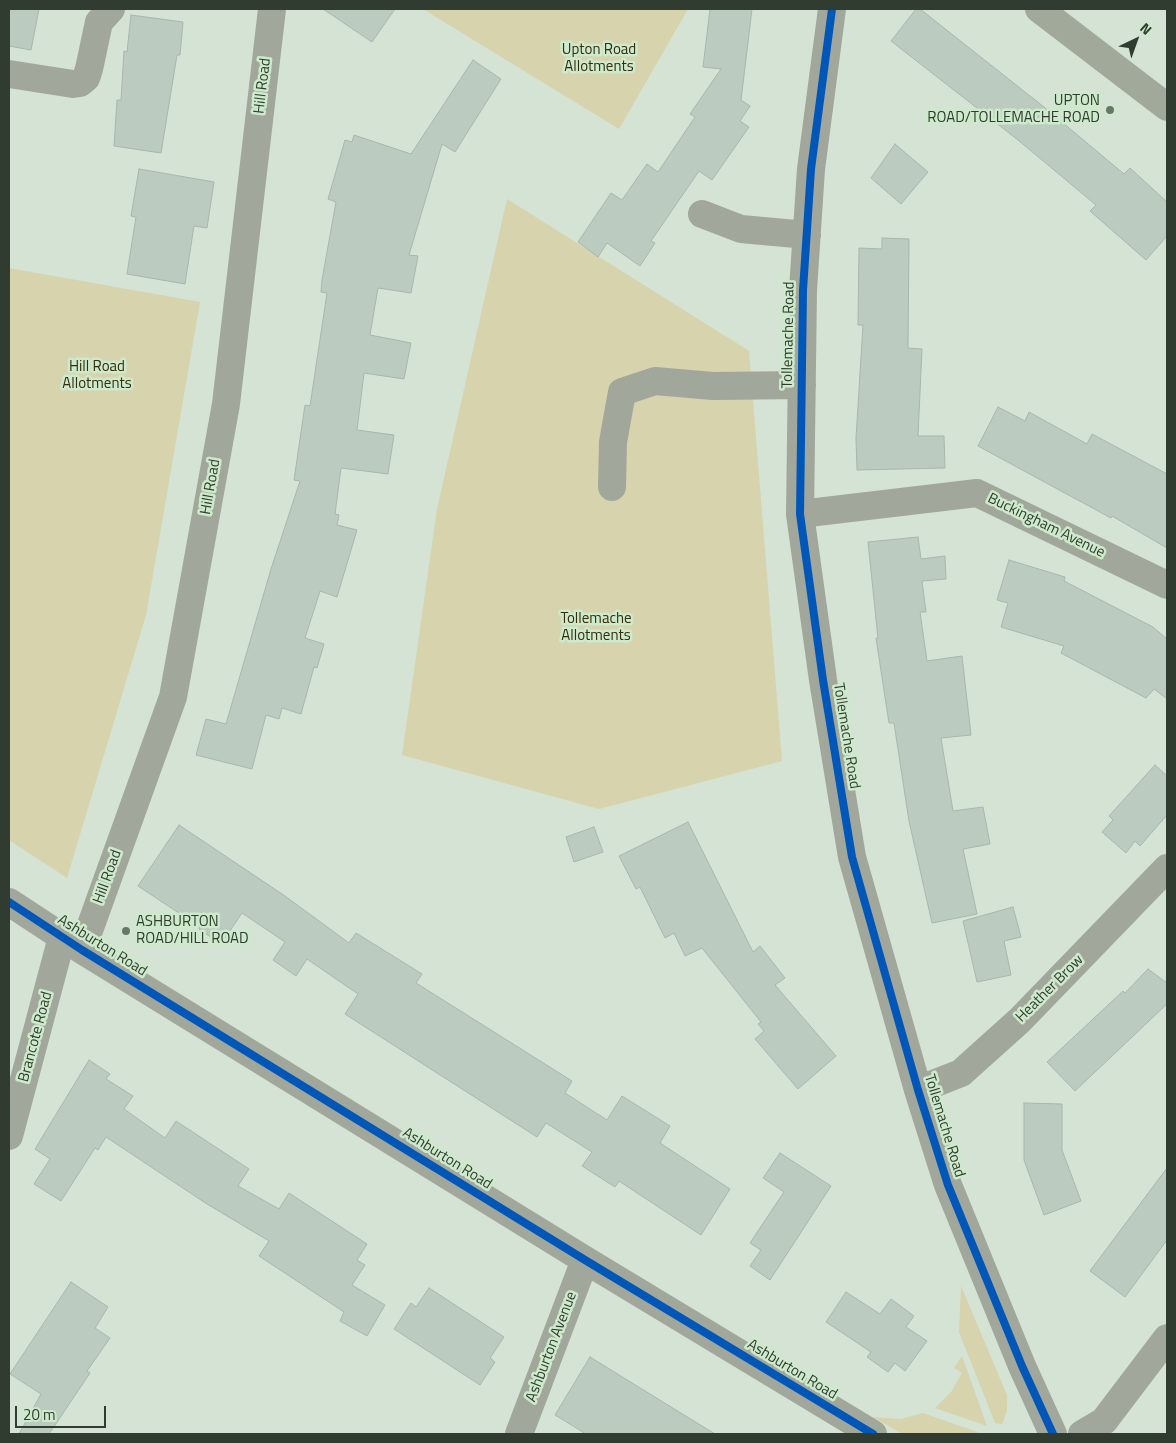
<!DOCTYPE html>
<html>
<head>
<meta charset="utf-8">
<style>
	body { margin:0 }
	#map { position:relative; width:1176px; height:1443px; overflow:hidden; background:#d4e3d3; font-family:"Titillium Web",sans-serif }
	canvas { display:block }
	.frame { position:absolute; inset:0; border:10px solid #313c30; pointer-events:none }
	.north { position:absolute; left:1111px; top:15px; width:50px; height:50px; -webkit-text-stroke:4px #ceeacc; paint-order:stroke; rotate:42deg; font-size:14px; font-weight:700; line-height:20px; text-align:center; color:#313c30 }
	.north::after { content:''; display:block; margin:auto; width:18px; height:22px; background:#313c30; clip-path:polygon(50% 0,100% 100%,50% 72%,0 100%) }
	.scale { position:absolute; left:15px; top:1406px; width:91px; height:22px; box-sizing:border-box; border:2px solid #313c30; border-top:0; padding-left:6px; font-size:15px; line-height:18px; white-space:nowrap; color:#313c30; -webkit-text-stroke:4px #ceeacc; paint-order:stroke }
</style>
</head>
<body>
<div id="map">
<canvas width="1176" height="1443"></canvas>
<div class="frame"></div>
<div class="north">N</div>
<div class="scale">20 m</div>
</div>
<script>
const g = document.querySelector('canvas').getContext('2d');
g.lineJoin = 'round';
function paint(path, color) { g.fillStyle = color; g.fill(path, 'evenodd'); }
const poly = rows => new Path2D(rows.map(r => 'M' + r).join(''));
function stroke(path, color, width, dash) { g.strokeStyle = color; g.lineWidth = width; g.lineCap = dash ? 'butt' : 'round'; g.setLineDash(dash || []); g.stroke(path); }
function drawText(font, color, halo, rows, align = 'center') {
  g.font = font + ' "Titillium Web",sans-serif'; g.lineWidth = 5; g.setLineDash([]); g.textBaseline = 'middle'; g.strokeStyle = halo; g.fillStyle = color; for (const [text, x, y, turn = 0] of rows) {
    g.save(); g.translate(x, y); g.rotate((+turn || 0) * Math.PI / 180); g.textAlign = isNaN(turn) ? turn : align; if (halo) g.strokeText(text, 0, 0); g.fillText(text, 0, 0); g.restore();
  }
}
paint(poly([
	[423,9,688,9,619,129],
	[507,199,749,351,782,761,599,809,402,755,437,509],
	[9,268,200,302,146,615,67,878,9,840],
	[961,1286,1007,1395,1007,1411,1002,1424,995,1423,959,1332],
	[962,1356,987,1426,935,1408,951,1392,962,1373,954,1368],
	[923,1413,983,1434,902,1434,873,1417,901,1419]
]), '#d6d3ad');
const building = poly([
	[9,9,39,9,31,50,9,46,9,9],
	[323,9,395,9,372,42,323,9],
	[710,9,752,9,741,100,750,106,740,121,749,127,712,180,699,171,651,241,655,243,640,266,607,243,598,257,578,242,611,193,622,200,647,164,658,172,695,117,690,114,721,69,703,67,710,9],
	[916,9,920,9,1044,107,1124,174,1130,168,1167,202,1167,236,1146,260,1090,211,1096,205,1018,140,891,41,916,9],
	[131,15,183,22,180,55,177,55,161,153,114,146,117,100,121,100,124,51,127,52,131,15],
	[473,60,501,79,455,152,442,144,409,255,418,256,411,293,378,288,370,335,411,343,404,379,364,373,357,430,394,435,388,474,341,468,335,514,339,515,337,525,357,530,337,597,320,591,305,638,324,644,317,668,314,667,301,714,282,708,279,719,266,715,252,769,196,755,206,719,226,724,271,569,300,481,294,480,305,405,310,406,327,293,321,292,322,280,336,202,328,199,345,140,352,142,354,135,411,154,473,60],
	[895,144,928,172,901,204,871,178,895,144],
	[139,169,214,182,207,228,194,226,185,284,127,274,136,217,131,216,139,169],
	[882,238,909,239,908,348,922,349,918,436,944,436,945,468,857,470,856,438,863,325,858,325,859,248,882,249,882,238],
	[998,407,1025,421,1029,412,1087,444,1092,434,1167,474,1167,548,1112,516,1111,518,978,446,998,407],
	[918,537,921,559,945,556,946,579,922,581,926,612,920,612,927,661,962,656,971,735,941,738,953,811,983,807,990,844,963,849,977,914,932,923,909,821,894,723,889,723,876,638,878,638,868,542,918,537],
	[1009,560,1065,577,1064,581,1153,627,1167,639,1167,699,1154,689,1146,698,1061,653,1064,646,1001,627,1008,603,997,600,1009,560],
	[1155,765,1167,776,1167,815,1140,846,1135,841,1126,853,1102,832,1113,820,1109,816,1155,765],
	[688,822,753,952,760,946,785,978,775,985,836,1056,798,1089,755,1039,764,1031,758,1024,761,1022,702,948,685,956,674,933,665,938,640,887,636,889,619,856,688,822],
	[179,825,285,896,349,943,356,933,422,974,416,983,572,1081,565,1093,607,1120,622,1096,670,1126,660,1143,730,1189,701,1235,619,1181,615,1187,582,1166,592,1152,546,1123,537,1137,345,1014,358,994,307,959,296,976,273,960,285,942,242,913,221,944,199,929,200,927,138,886,179,825],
	[594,827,603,852,574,862,566,837,594,827],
	[1013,907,1021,937,1004,941,1011,975,977,982,963,921,1013,907],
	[1148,969,1167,983,1167,1004,1075,1091,1047,1062,1123,991,1125,993,1148,969],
	[89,1060,110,1074,106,1079,133,1096,124,1109,165,1138,176,1121,249,1169,238,1186,279,1209,289,1193,367,1244,357,1260,365,1265,352,1285,385,1305,367,1336,340,1321,344,1312,259,1256,269,1241,207,1204,106,1137,98,1150,95,1148,61,1201,34,1184,50,1159,35,1149,89,1060],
	[1024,1103,1062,1104,1062,1150,1081,1201,1044,1215,1024,1160,1024,1103],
	[780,1153,831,1186,770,1280,750,1266,761,1250,750,1243,784,1192,763,1178,780,1153],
	[1167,1168,1167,1240,1125,1297,1090,1271,1167,1168],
	[71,1282,108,1307,95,1328,110,1338,87,1371,90,1373,49,1434,19,1434,41,1394,10,1374,71,1282],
	[429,1288,504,1337,490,1358,495,1362,480,1385,394,1329,411,1303,416,1307,429,1288],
	[846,1292,880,1314,891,1299,914,1316,906,1327,927,1341,905,1371,895,1363,888,1372,867,1357,871,1352,826,1322,846,1292],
	[590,1357,624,1378,715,1434,586,1434,555,1415,590,1357]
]);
paint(building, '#bccbc0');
stroke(building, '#a8b6ac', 1);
stroke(poly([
	[832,9,811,169,803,290,800,514,823,680,852,857,918,1090,948,1185,1022,1366,1053,1434],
	[9,74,73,84,80,83,86,78,89,69,99,22,111,9],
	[702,214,741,229,807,235],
	[612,487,613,442,622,392,655,381,713,386,802,385],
	[800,514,977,493,1167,585],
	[9,902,82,950,585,1260,873,1434],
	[82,950,173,697,226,404,272,9],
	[918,1090,961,1073,1020,1020,1167,868],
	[9,1136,62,937],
	[519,1434,585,1260],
	[1082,1434,1104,1421,1167,1338]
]), '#a1a79b', 28);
stroke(poly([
	[1039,9,1167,107]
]), '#a1a99a', 28);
stroke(poly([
	[832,9,811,169,803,290,800,514,823,680,852,857,918,1090,948,1185,1022,1366,1053,1434],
	[9,902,82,950,585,1260,873,1434]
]), '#0057b8', 8);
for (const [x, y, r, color] of [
	[1110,110,5,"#6a7669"],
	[126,931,5,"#6a7669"]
]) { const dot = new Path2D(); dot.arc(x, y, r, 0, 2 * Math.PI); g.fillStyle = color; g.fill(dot); stroke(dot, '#ceeacc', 2); }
drawText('15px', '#372d0d', '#ceeacc', [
	["Upton Road",599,50],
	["Allotments",599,67],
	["Hill Road",97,367],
	["Allotments",97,384],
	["Tollemache",596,619],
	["Allotments",596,636]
]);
drawText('15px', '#313c30', '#ceeacc', [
	["Hill Road",263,86,-83],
	["Tollemache Road",789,335,-89],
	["Hill Road",211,487,-80],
	["Buckingham Avenue",1046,526,26],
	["Tollemache Road",846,736,81],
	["Hill Road",108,877,-70],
	["Ashburton Road",102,946,32],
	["Heather Brow",1050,989,-45],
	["Brancote Road",36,1037,-75],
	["Tollemache Road",944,1126,73],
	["Ashburton Road",447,1159,32],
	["Ashburton Avenue",552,1347,-69],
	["Ashburton Road",792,1370,31]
]);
drawText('15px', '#313c30', '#ceeacc', [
	["UPTON",1100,101],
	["ROAD/TOLLEMACHE ROAD",1100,118],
	["ASHBURTON",136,922,"left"],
	["ROAD/HILL ROAD",136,939,"left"]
], 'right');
</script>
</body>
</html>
